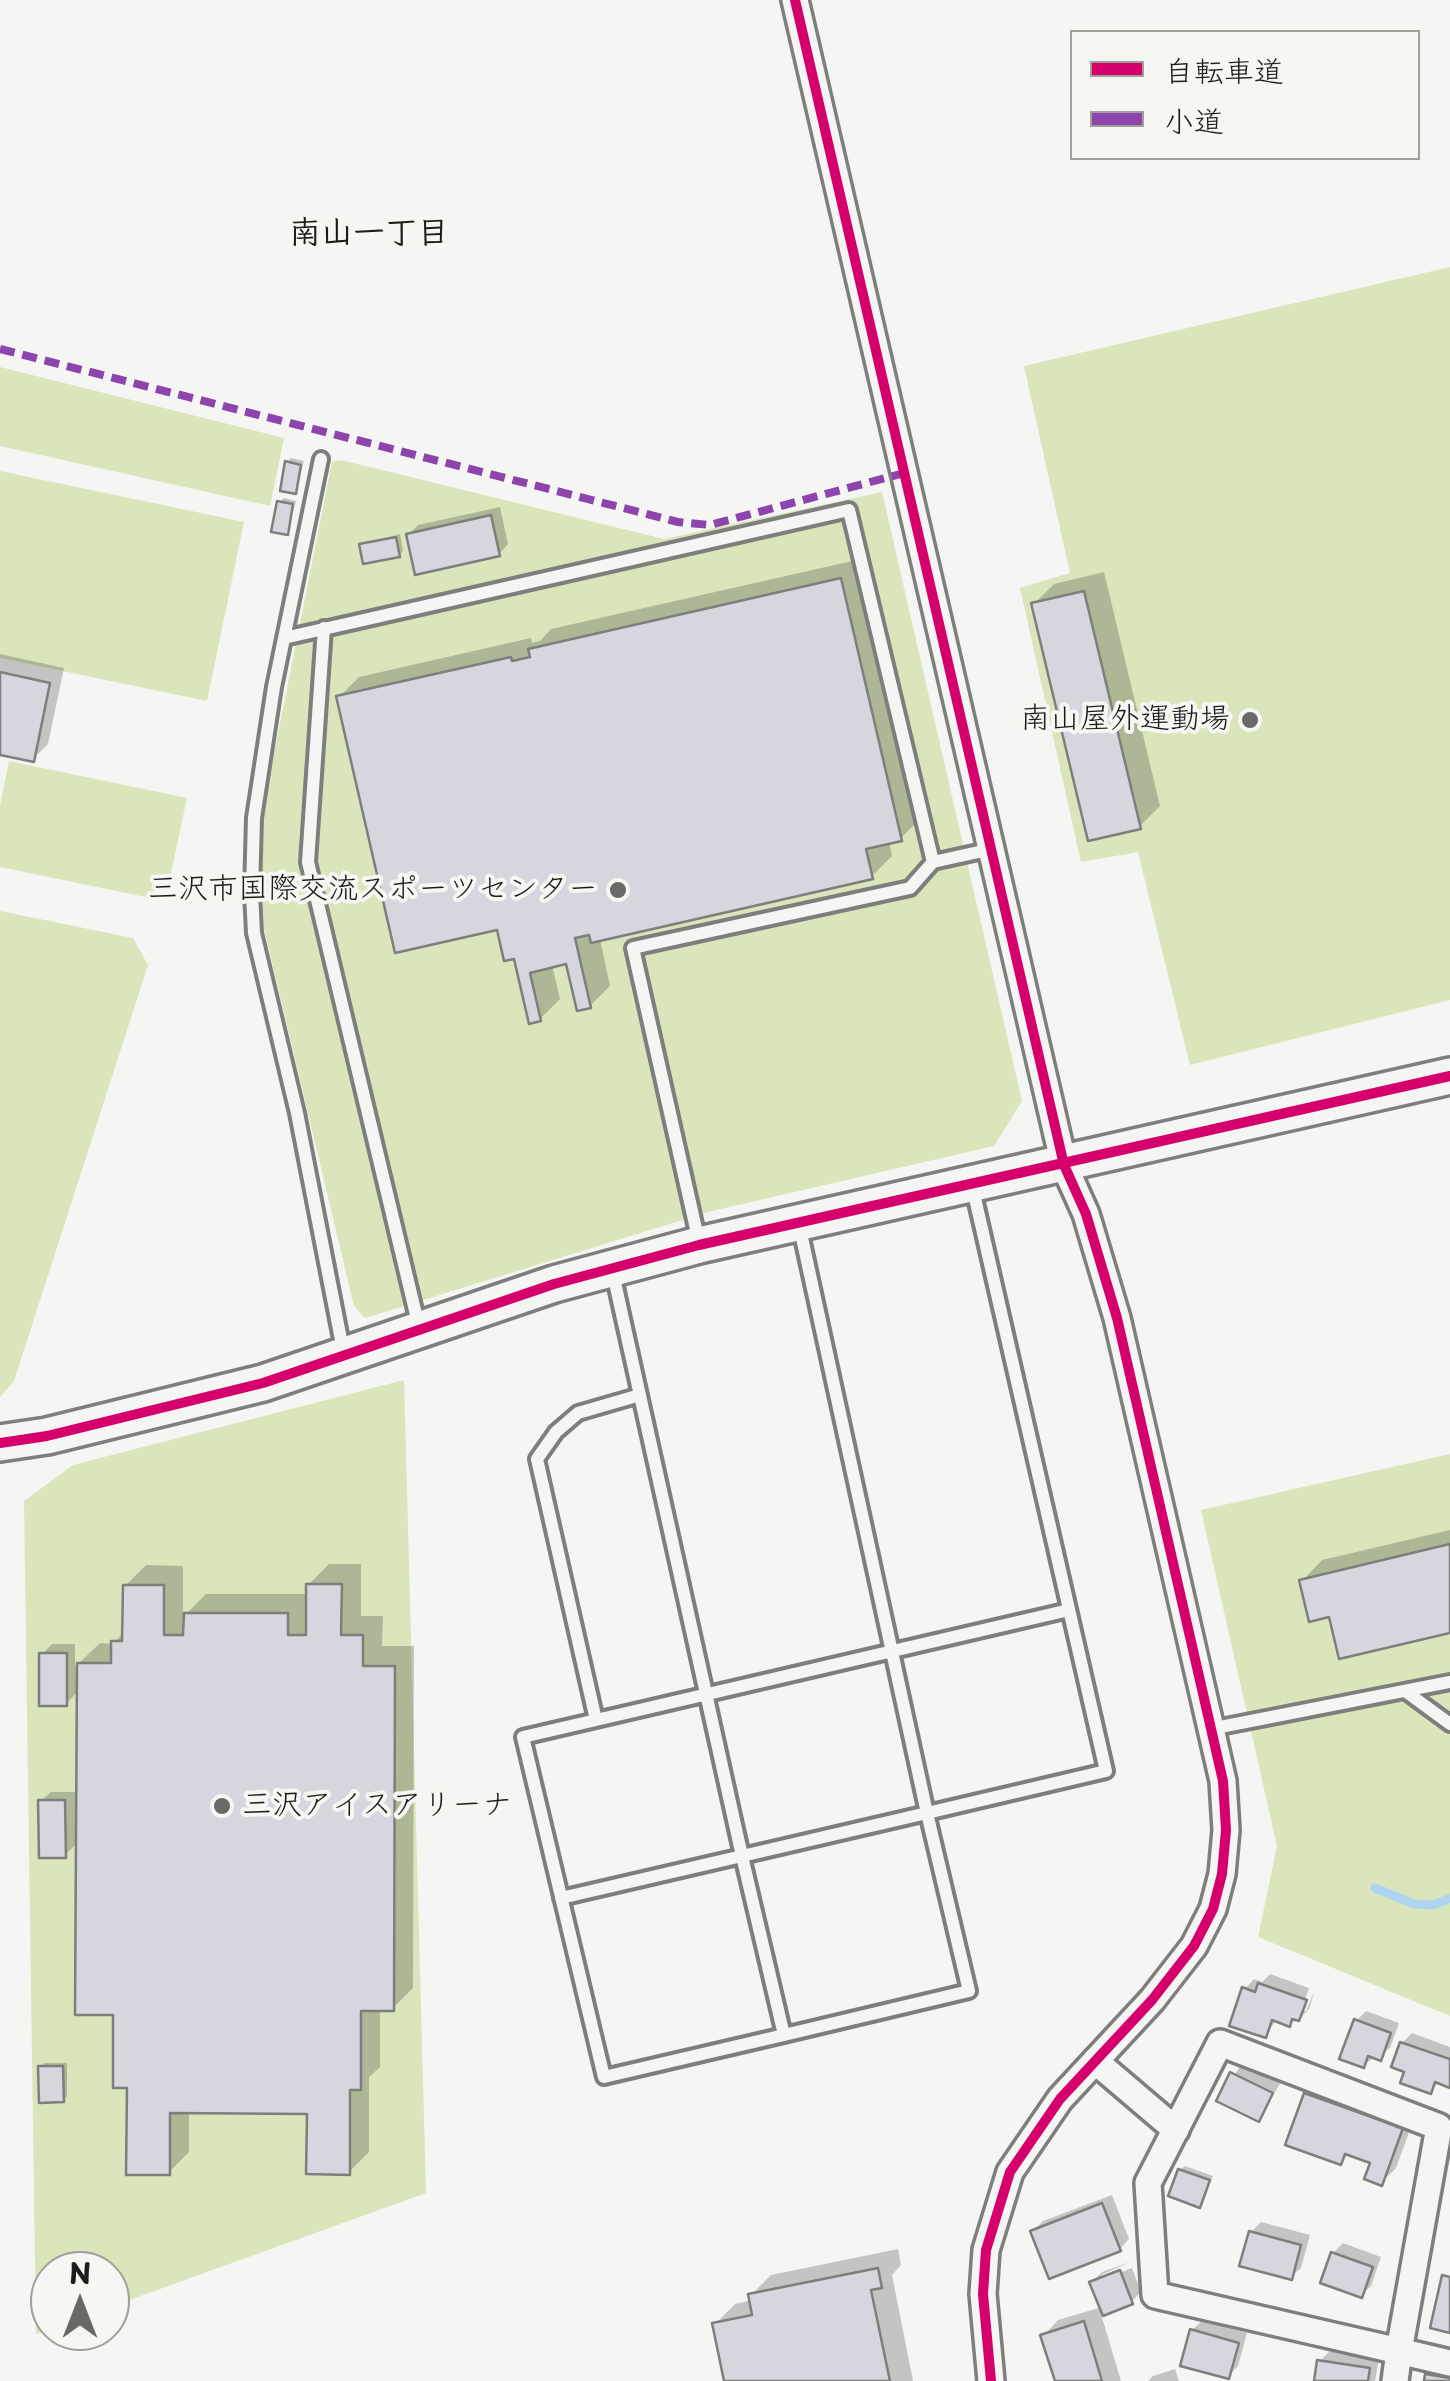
<!DOCTYPE html>
<html>
<head>
<meta charset="utf-8">
<style>
	body { margin:0 }
	#map { position:relative; width:1450px; height:2381px; overflow:hidden; background:#f5f5f3; font-family:"Playpen Sans","Klee One",sans-serif }
	canvas { display:block }
	.legend { position:absolute; left:1070px; top:30px; width:350px; height:130px; box-sizing:border-box; background:#f6f6f2; border:2px solid #9f9f9c; margin:0; padding:12px 18px; list-style:none; font-size:30px; color:#1c1c1c }
	.legend li { display:flex; align-items:center; gap:20px; height:50px }
	.legend b { width:50px; border:2px solid #9f9f9c }
	.north { position:absolute; left:30px; top:2251px; width:100px; height:100px; box-sizing:border-box; background:#f6f6f2; border:2px solid #9f9f9c; border-radius:50%; rotate:0deg; font-size:28px; font-weight:700; line-height:40px; text-align:center; color:#1c1c1c }
	.north::after { content:''; display:block; margin:auto; width:35px; height:45px; background:#686867; clip-path:polygon(50% 0,100% 100%,50% 72%,0 100%) }
</style>
</head>
<body>
<div id="map">
<canvas width="1450" height="2381"></canvas>
<ul class="legend">
<li><b style="height:12px;background:#d6006c"></b>自転車道</li>
<li><b style="height:12px;background:#8e44ad"></b>小道</li>
</ul>
<div class="north">N</div>
</div>
<script>
const g = document.querySelector('canvas').getContext('2d');
g.lineJoin = 'round';
function paint(path, color) { g.fillStyle = color; g.fill(path, 'evenodd'); }
const poly = rows => new Path2D(rows.map(r => 'M' + r).join(''));
function stroke(path, color, width, dash) { g.strokeStyle = color; g.lineWidth = width; g.lineCap = dash ? 'butt' : 'round'; g.setLineDash(dash || []); g.stroke(path); }
function drawText(font, color, halo, rows, align = 'center') {
  g.font = font + ' "Playpen Sans","Klee One",sans-serif'; g.lineWidth = 8; g.setLineDash([]); g.textBaseline = 'middle'; g.strokeStyle = halo; g.fillStyle = color; for (const [text, x, y, turn = 0] of rows) {
    g.save(); g.translate(x, y); g.rotate((+turn || 0) * Math.PI / 180); g.textAlign = isNaN(turn) ? turn : align; if (halo) g.strokeText(text, 0, 0); g.fillText(text, 0, 0); g.restore();
  }
}
paint(poly([
	[1450,267,1450,1000,1190,1065,1138,852,1081,862,1020,588,1070,573,1024,366],
	[0,367,284,438,270,506,0,446],
	[341,460,664,539,882,492,1022,1101,994,1146,712,1211,365,1318,354,1306,264,929,260,850,269,779,332,462],
	[0,471,244,522,207,701,0,658],
	[9,761,187,798,165,901,0,867,0,806],
	[0,911,133,938,148,965,14,1381,0,1397],
	[404,1380,426,2193,110,2307,110,2271,50,2271,50,2329,36,2334,24,1501,73,1465],
	[1450,1454,1450,2016,1258,1937,1277,1846,1201,1510]
]), '#dae5bb');
paint(poly([
	[291,458,304,461,295,492,287,463],
	[284,498,296,501,287,532,280,502],
	[500,507,508,544,499,554,409,534,418,525],
	[400,534,403,551,399,555,362,545],
	[861,559,921,818,900,839,889,841,892,856,872,876,600,939,610,986,590,1006,568,961,552,965,560,999,540,1019,499,927,339,697,359,677,531,638,532,643,540,641,551,629],
	[1104,572,1160,806,1140,826,1034,604,1054,584],
	[0,654,64,668,48,744,33,759,0,752],
	[1450,1530,1450,1630,1331,1614,1302,1581,1322,1560],
	[329,1564,361,1564,361,1616,383,1616,382,1646,414,1646,413,1988,393,2008,380,2008,380,2067,369,2077,369,2152,349,2172,309,2111,189,2111,189,2152,169,2172,129,2085,78,1842,65,1855,41,1801,51,1792,79,1792,79,1690,66,1704,42,1654,52,1644,75,1644,75,1667,100,1643,113,1644,125,1631,125,1586,146,1565,183,1566,183,1617,206,1594,308,1594,308,1585],
	[1270,1974,1309,1988,1301,2011,1306,2011,1315,1990,1309,2009,1299,2019,1289,2024,1277,2019,1265,2036,1245,1989,1254,1979,1262,1982],
	[1366,2011,1399,2023,1390,2048,1363,2065,1356,2021],
	[1412,2033,1450,2047,1450,2085,1440,2081,1430,2091,1408,2070,1402,2043],
	[45,2063,67,2063,67,2096,63,2100,40,2067],
	[1242,2063,1281,2082,1258,2119,1219,2100],
	[1321,2079,1416,2113,1396,2168,1381,2183,1373,2161,1350,2153,1340,2163,1306,2094],
	[1185,2166,1213,2176,1200,2205,1180,2170],
	[1112,2195,1129,2239,1120,2249,1033,2231,1043,2221],
	[1261,2222,1310,2235,1301,2268,1291,2277,1251,2232],
	[1343,2243,1381,2257,1371,2286,1361,2295,1333,2253],
	[898,2249,901,2265,892,2275,913,2381,727,2381,715,2324,735,2304,752,2300,751,2295,771,2275],
	[1130,2262,1101,2275,1101,2280,1132,2268,1141,2292,1131,2302,1101,2314,1121,2381,1057,2381,1043,2336,1058,2320,1102,2307,1092,2282,1102,2272],
	[1202,2321,1247,2333,1238,2366,1228,2376,1192,2330],
	[1330,2351,1379,2359,1375,2381,1317,2381,1320,2361],
	[1437,2365,1450,2367,1450,2381,1426,2381],
	[1175,2369,1179,2381,1148,2381,1153,2376]
]), '#0003');
stroke(poly([
	[1375,1888,1414,1904,1434,1905,1450,1898]
]), '#aed4f0', 9);
const building = poly([
	[285,461,301,465,296,494,280,491,285,461],
	[277,501,293,504,288,535,271,532,277,501],
	[491,515,500,556,415,575,406,534,491,515],
	[396,537,400,557,363,564,359,544,396,537],
	[841,578,902,841,866,849,873,879,591,943,589,935,575,938,591,1008,577,1011,566,964,530,973,541,1021,529,1024,514,959,504,961,497,930,395,953,336,696,511,657,512,661,530,657,528,649,841,578],
	[1084,591,1141,829,1088,841,1031,603,1084,591],
	[0,672,50,683,34,762,0,755,0,672],
	[1450,1544,1450,1633,1339,1659,1329,1617,1309,1622,1299,1580,1450,1544],
	[306,1584,342,1584,341,1635,363,1635,363,1666,395,1666,394,2011,361,2011,361,2090,350,2090,350,2175,306,2174,307,2114,170,2113,170,2175,126,2175,127,2088,113,2088,113,2015,75,2015,77,1663,111,1663,111,1641,122,1641,123,1585,164,1585,164,1635,183,1635,184,1613,288,1613,288,1635,306,1635,306,1584],
	[39,1653,67,1653,67,1706,39,1706,39,1653],
	[38,1800,65,1800,66,1858,39,1858,38,1800],
	[1258,1983,1307,2000,1299,2021,1292,2019,1290,2027,1272,2020,1266,2038,1229,2026,1242,1987,1255,1992,1258,1983],
	[1354,2019,1391,2033,1381,2061,1368,2056,1364,2068,1339,2059,1354,2019],
	[1400,2042,1450,2059,1450,2088,1435,2082,1431,2094,1400,2083,1404,2072,1391,2067,1400,2042],
	[38,2066,63,2066,64,2102,39,2103,38,2066],
	[1230,2072,1273,2093,1259,2122,1216,2101,1230,2072],
	[1304,2093,1403,2128,1382,2186,1364,2179,1370,2163,1345,2154,1341,2165,1285,2145,1304,2093],
	[1178,2169,1210,2180,1200,2208,1168,2196,1178,2169],
	[1102,2203,1121,2251,1049,2279,1030,2231,1102,2203],
	[1249,2231,1301,2245,1292,2280,1239,2266,1249,2231],
	[1331,2252,1373,2267,1362,2298,1320,2283,1331,2252],
	[878,2268,882,2288,871,2290,890,2381,724,2381,712,2323,752,2315,748,2294,878,2268],
	[1120,2270,1133,2304,1103,2316,1089,2282,1120,2270],
	[1442,2275,1450,2277,1450,2333,1430,2328,1442,2275],
	[1084,2321,1102,2381,1055,2381,1040,2335,1084,2321],
	[1190,2329,1239,2343,1229,2379,1180,2366,1190,2329],
	[1317,2360,1370,2368,1368,2381,1314,2381,1317,2360],
	[1425,2374,1450,2378,1450,2381,1424,2381,1425,2374]
]);
paint(building, '#d7d6df');
stroke(building, '#7e7e7d', 2.5);
const lane = poly([
	[321,459,274,687,254,818,252,893,254,933,297,1113,344,1355],
	[324,628,308,862,419,1327],
	[284,638,849,510,933,862],
	[799,1224,927,1813,969,1991,784,2035,742,1856,927,1813,1106,1771,972,1185],
	[699,1242,633,948,910,888,933,862,992,849],
	[1405,1691,1450,1724],
	[596,1720,537,1459,556,1432,578,1413,640,1395],
	[1210,1729,1450,1682],
	[561,1898,742,1856,612,1269],
	[784,2035,604,2077,523,1737,1069,1610]
]);
const street = poly([
	[795,0,1064,1165,1086,1214,1117,1318,1223,1781,1226,1830,1222,1874,1213,1909,1194,1946,1152,2000,1060,2099,1010,2172,986,2250,983,2294,991,2381],
	[1095,2061,1176,2130],
	[1395,2381,1399,2351,1439,2127,1220,2043,1148,2183,1155,2295,1399,2351,1450,2363]
]);
const secondary = poly([
	[0,1443,47,1436,263,1383,554,1284,699,1245,1450,1076]
]);
stroke(lane, '#7e7e7d', 20);
stroke(street, '#7e7e7d', 32);
stroke(secondary, '#7e7e7d', 42);
stroke(lane, '#f5f5f3', 12);
stroke(street, '#f5f5f3', 25);
stroke(secondary, '#f5f5f3', 35);
stroke(poly([
	[0,349,678,522,710,525,904,473]
]), '#8e44ad', 8, [15, 8]);
stroke(poly([
	[795,0,1064,1165,1086,1214,1117,1318,1223,1781,1226,1830,1222,1874,1213,1909,1194,1946,1152,2000,1060,2099,1010,2172,986,2250,983,2294,991,2381],
	[0,1443,47,1436,263,1383,554,1284,699,1245,1450,1076]
]), '#d6006c', 10);
for (const [x, y, r, color] of [
	[1250,720,10,"#686867"],
	[618,890,10,"#686867"],
	[222,1806,10,"#686867"]
]) { const dot = new Path2D(); dot.arc(x, y, r, 0, 2 * Math.PI); g.fillStyle = color; g.fill(dot); stroke(dot, '#f6f6f2', 4); }
drawText('30px', '#1c1c1c', '#f6f6f2', [
	["南山屋外運動場",1230,720],
	["三沢市国際交流スポーツセンター",598,890],
	["三沢アイスアリーナ",242,1806,"left"]
], 'right');
drawText('bold 32px', '#1c1c1c', '#f6f6f2', [
	["南山一丁目",369,234]
]);
</script>
</body>
</html>
